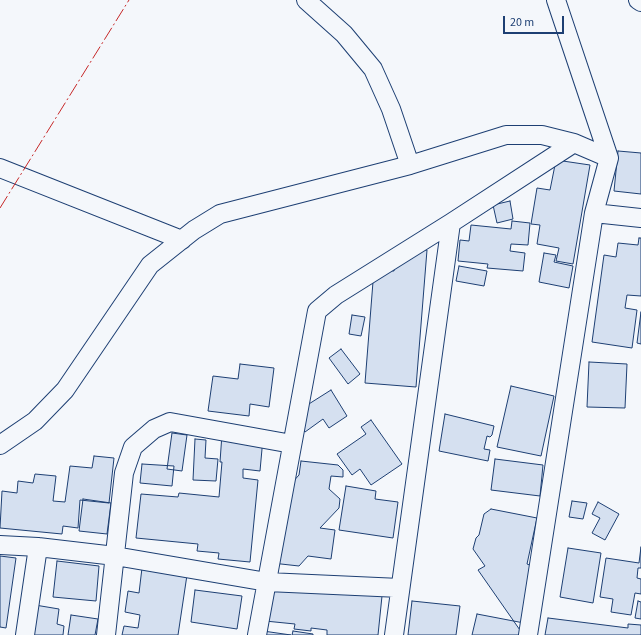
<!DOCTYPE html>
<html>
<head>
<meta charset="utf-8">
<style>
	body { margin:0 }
	#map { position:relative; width:641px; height:635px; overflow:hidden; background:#f4f7fb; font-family:"Source Sans 3",sans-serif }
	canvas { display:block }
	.scale { position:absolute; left:503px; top:16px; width:61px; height:18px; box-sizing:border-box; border:2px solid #1d3f73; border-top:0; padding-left:5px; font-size:12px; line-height:14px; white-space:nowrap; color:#1d3f73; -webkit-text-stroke:3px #f4f7fb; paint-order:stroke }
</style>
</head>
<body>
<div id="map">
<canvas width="641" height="635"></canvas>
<div class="scale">20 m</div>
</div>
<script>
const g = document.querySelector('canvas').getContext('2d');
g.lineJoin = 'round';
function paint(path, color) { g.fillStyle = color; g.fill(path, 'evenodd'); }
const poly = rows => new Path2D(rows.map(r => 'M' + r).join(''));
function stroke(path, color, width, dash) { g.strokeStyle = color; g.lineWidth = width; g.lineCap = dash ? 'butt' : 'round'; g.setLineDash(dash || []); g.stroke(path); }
const building = poly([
	[618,151,641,153,641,194,614,191,618,151],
	[556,160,590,165,573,264,556,261,559,248,537,244,540,225,531,224,537,188,550,190,556,160],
	[510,201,513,219,497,223,493,205,510,201],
	[512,221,530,223,528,245,511,244,510,251,525,253,523,271,487,268,488,264,458,261,460,240,469,241,471,225,511,229,512,221],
	[639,238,641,238,641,296,627,295,625,308,637,310,632,348,592,342,604,255,616,257,618,243,638,245,639,238],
	[396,248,427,250,416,387,365,383,374,269,394,271,396,248],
	[544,253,556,255,554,262,573,266,569,288,539,282,544,253],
	[459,266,487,271,484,286,456,281,459,266],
	[641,312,641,344,637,343,641,312],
	[352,315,365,317,361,336,349,334,352,315],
	[341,349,360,374,348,384,329,358,341,349],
	[589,362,627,364,625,408,587,407,589,362],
	[240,364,274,368,269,407,250,404,249,416,208,411,213,376,238,379,240,364],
	[511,386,554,396,541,456,497,447,511,386],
	[331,390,347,416,329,428,323,419,305,432,293,414,331,390],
	[445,414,494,426,492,435,490,437,487,436,484,449,490,450,488,461,439,451,445,414],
	[371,420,402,464,371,485,360,469,352,475,337,454,366,434,361,427,371,420],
	[172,433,187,435,182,471,167,469,172,433],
	[222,434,263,438,260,471,243,469,243,478,258,480,250,562,218,559,219,553,197,551,198,544,136,538,141,494,178,497,179,493,219,497,222,462,220,462,222,434],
	[195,439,206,440,205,458,218,459,216,481,193,480,195,439],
	[94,456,114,458,109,503,80,500,78,528,63,526,62,534,0,528,2,491,17,493,18,481,33,483,35,474,56,476,53,501,65,502,70,466,92,468,94,456],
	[495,459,543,465,540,496,491,490,495,459],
	[301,461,338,465,343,470,343,477,331,476,329,489,340,499,339,508,320,528,335,530,331,559,308,556,299,566,272,563,280,496,299,475,301,461],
	[142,464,174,466,172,486,140,483,142,464],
	[346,486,376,491,375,499,398,502,393,538,339,530,346,486],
	[83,499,111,503,107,534,79,531,83,499],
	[572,501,587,503,583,519,569,517,572,501],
	[598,502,619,514,605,540,592,533,600,518,592,514,598,502],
	[491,509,537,518,527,564,532,566,522,633,478,570,485,566,473,549,476,538,479,535,484,514,491,509],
	[641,547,641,568,638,568,637,578,641,579,641,594,635,593,631,615,611,612,613,599,600,597,606,558,639,563,641,547],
	[568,548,601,553,593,603,560,597,568,548],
	[0,556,16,558,6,628,0,627,0,556],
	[57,561,99,566,96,601,53,597,57,561],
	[142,568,187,575,178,635,122,635,124,626,138,628,140,615,125,612,128,591,139,593,142,568],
	[270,583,382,596,378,635,327,635,327,630,311,628,311,631,294,629,295,624,265,621,270,583],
	[195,590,242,596,237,629,191,622,195,590],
	[412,601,460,606,456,635,408,635,412,601],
	[638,601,641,602,641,619,635,618,638,601],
	[35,605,59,609,57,624,64,626,63,635,30,635,35,605],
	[477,614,524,623,522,635,472,635,477,614],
	[71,615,98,619,95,635,68,635,71,615],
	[548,618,628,628,628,624,641,625,641,635,545,635,548,618],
	[263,631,291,635,262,635,263,631],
	[293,631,313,634,313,635,292,635,293,631]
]);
paint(building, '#d5e0f0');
stroke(building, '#1d3f73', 1);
const minor = poly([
	[306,0,344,34,373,69,391,109,410,165],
	[556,0,609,158,594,213],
	[638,0,641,2],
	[0,168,182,240],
	[0,445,35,421,65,390,150,265,194,230,220,214,410,165,506,135,542,135,574,143,609,158],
	[0,545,38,547,115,556,267,582,400,588],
	[25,635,38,547],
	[106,635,124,473,133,447,154,429,170,422,292,444],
	[257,635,317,311,336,295,451,223,574,143],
	[394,635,451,223],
	[528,635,594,213,641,218]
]);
stroke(minor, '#1d3f73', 20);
stroke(minor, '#f4f7fb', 18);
stroke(poly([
	[0,208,129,0]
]), '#c62828', 1, [14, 3, 2, 3]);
</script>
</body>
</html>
